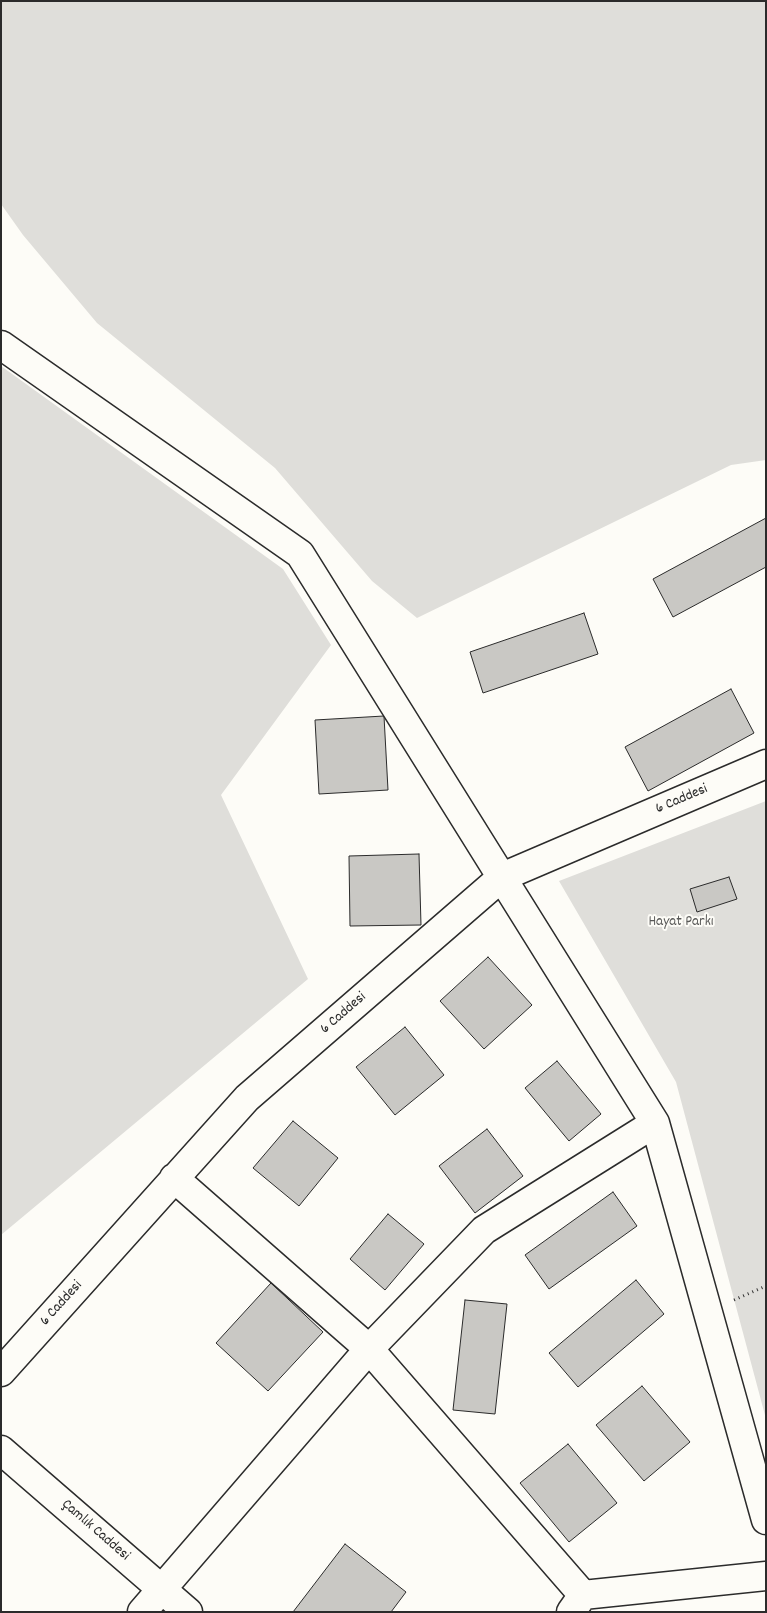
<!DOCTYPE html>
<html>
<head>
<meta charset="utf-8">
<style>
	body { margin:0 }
	#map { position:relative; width:767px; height:1613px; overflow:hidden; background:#fdfcf7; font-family:Dekko,sans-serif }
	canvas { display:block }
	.frame { position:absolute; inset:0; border:2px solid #2b2b2b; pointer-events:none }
</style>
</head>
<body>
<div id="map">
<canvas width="767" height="1613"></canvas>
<div class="frame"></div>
</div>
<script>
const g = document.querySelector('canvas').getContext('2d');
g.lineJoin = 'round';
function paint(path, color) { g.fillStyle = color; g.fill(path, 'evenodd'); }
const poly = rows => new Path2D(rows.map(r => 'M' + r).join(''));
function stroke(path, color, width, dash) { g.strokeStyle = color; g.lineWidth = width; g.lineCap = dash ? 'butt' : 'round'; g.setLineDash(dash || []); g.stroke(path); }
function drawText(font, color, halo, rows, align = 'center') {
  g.font = font + ' Dekko,sans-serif'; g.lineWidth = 4; g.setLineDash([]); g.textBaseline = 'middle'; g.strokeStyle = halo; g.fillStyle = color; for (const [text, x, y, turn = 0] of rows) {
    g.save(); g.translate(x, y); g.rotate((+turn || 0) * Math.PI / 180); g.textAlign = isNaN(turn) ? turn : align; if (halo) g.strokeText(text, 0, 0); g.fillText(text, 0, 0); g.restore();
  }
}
paint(poly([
	[1,1,766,1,766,460,731,465,417,618,372,581,275,468,97,323,23,235,1,204],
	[1,366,283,569,331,645,221,795,308,979,1,1235],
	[766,801,766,1419,676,1082,559,881]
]), '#dfdeda');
const building = poly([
	[766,518,766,567,673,617,653,579,766,518],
	[584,613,598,654,483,693,470,652,584,613],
	[731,689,754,733,648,791,625,747,731,689],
	[384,716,388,790,319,794,315,720,384,716],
	[419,854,421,925,350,926,349,856,419,854],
	[729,877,737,899,697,912,690,889,729,877],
	[488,957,532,1005,484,1049,440,1001,488,957],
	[405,1027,444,1075,395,1115,356,1067,405,1027],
	[557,1061,601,1114,569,1141,525,1088,557,1061],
	[293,1121,338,1158,299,1206,253,1168,293,1121],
	[487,1129,523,1176,475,1213,439,1166,487,1129],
	[613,1192,637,1226,549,1289,525,1255,613,1192],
	[388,1214,424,1244,385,1290,350,1259,388,1214],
	[636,1280,664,1314,578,1387,549,1353,636,1280],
	[271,1283,323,1332,268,1391,216,1343,271,1283],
	[465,1300,507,1304,495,1414,453,1410,465,1300],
	[642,1386,690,1442,644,1481,596,1425,642,1386],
	[568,1444,617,1503,569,1542,520,1483,568,1444],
	[345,1544,406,1592,391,1612,293,1612,345,1544]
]);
paint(building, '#c9c8c4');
stroke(building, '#2b2b2b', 1);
const minor = poly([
	[1,345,300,554,655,1123,766,1520],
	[174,1178,369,1349,583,1595],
	[1,1372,247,1098,502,877,766,764],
	[1,1450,188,1612],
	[142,1612,369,1349,484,1230,655,1123],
	[571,1612,583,1595,766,1576]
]);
stroke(minor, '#2b2b2b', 31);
stroke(poly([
	[734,1300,766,1286]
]), '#2b2b2b', 3, [1, 4]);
stroke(minor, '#fdfcf7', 28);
drawText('15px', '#2b2b2b', '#fdfcf7', [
	["6 Caddesi",682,800,-23],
	["6 Caddesi",344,1014,-41],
	["6 Caddesi",62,1304,-48],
	["Çamlık Caddesi",95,1531,41]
]);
drawText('15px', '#585857', '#fdfcf7', [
	["Hayat Parkı",681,923]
]);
</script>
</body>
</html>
